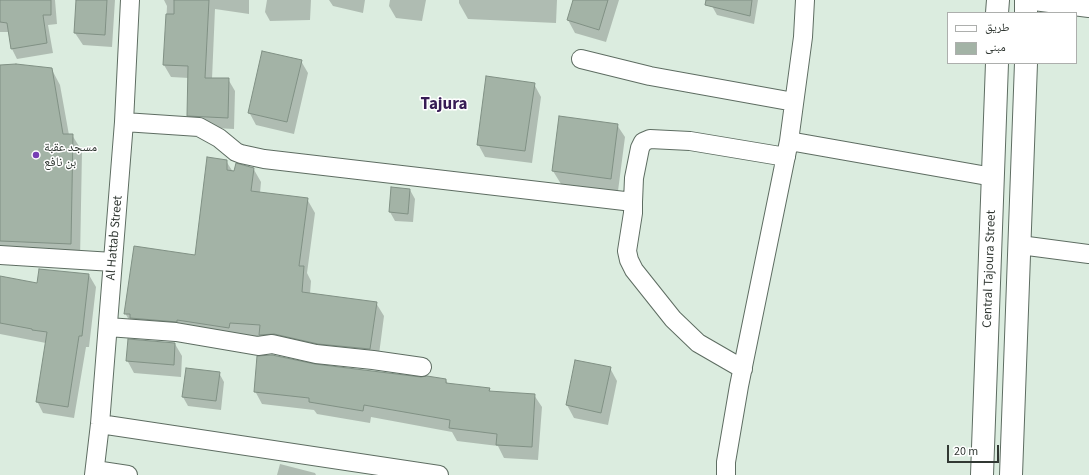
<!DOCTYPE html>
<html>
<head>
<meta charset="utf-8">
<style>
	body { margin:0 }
	#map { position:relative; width:1089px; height:475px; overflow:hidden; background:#dbecdf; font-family:"Source Sans 3","Noto Naskh Arabic",sans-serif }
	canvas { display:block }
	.legend { position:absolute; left:947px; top:12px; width:130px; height:52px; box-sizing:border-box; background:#fff; border:1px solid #adafad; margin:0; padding:5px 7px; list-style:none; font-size:12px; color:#313833 }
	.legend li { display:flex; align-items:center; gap:8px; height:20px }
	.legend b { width:20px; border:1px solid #adafad }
	.scale { position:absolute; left:947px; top:445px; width:52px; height:18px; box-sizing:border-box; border:2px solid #313833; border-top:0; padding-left:5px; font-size:12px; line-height:14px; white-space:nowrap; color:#313833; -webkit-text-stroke:3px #fff; paint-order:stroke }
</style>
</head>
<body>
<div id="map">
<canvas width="1089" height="475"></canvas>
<ul class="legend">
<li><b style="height:5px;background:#fff"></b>طريق</li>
<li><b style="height:11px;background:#a3b3a6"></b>مبنى</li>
</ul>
<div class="scale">20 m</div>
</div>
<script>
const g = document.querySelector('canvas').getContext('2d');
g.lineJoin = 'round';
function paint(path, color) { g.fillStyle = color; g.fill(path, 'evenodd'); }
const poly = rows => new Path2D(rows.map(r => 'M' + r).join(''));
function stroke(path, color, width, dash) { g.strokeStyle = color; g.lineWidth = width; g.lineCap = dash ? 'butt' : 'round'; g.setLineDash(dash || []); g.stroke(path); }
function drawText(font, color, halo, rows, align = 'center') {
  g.font = font + ' "Source Sans 3","Noto Naskh Arabic",sans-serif'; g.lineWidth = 3; g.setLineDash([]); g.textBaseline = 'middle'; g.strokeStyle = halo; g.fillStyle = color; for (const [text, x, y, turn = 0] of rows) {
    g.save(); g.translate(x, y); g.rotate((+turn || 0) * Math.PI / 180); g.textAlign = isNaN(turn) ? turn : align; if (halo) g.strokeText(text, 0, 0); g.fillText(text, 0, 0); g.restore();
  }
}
paint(poly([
	[0,0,55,0,57,24,48,25,53,53,17,59,12,49,9,32,0,32],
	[77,0,115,0,112,47,83,45,75,33],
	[164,0,249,0,249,14,215,9,212,79,228,79,235,91,234,129,195,127,188,115,189,78,171,77,164,65,167,6],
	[267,0,311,0,310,20,270,21,265,12],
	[329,0,365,0,363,13,333,6],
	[390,0,426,0,422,21,396,18,389,6],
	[459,0,557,0,556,23,468,19,459,3],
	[574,0,619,0,606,42,575,33,568,20],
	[715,0,758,0,754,24,717,15,712,6],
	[301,61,308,73,294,134,256,125,249,112],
	[0,66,51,68,60,85,69,135,72,135,82,151,80,260,0,256],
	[534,84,541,97,532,163,485,157,478,144],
	[560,117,617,125,625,137,618,191,561,184,553,171],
	[226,161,233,172,253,168,261,182,260,193,307,199,315,213,307,273,311,281,310,294,376,303,384,316,378,362,133,327,125,313,196,256],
	[410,190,415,199,413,222,395,221,390,212],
	[89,275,96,287,89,347,86,347,74,418,43,413,37,401,46,343,0,334,0,277,38,284],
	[175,344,182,356,181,377,134,373,127,360],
	[576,361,610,368,617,381,608,425,574,418,567,405],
	[315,365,446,380,448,384,489,389,491,392,534,395,542,407,538,460,504,458,498,446,457,441,452,432,371,417,370,423,317,414,314,410,262,404,255,391],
	[187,369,219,373,224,382,221,410,188,406,183,397],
	[280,464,315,473,316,475,277,475]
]), '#0003');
const building = poly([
	[0,0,51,0,51,15,43,15,47,43,11,49,7,23,0,22,0,0],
	[76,0,107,0,105,35,74,33,76,0],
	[174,0,209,0,205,78,229,78,228,118,187,116,188,66,163,65,166,14,174,14,174,0],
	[573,0,608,0,599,30,567,20,573,0],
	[706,0,752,0,750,16,705,5,706,0],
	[262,51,302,60,287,122,248,113,262,51],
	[16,64,52,68,63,134,73,134,71,244,0,241,0,65,16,64],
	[486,76,535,83,525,151,477,145,486,76],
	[559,116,618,124,611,179,552,171,559,116],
	[207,157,227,160,227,170,234,171,236,163,254,168,251,191,308,198,299,266,304,266,302,292,377,302,370,349,318,344,274,334,259,335,260,325,230,323,229,328,177,320,177,322,130,318,130,314,124,314,134,246,195,255,207,157],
	[391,187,410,189,408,214,389,212,391,187],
	[39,269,89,274,82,336,79,336,68,407,36,402,47,332,32,330,32,329,0,323,0,276,37,283,39,269],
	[128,339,175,343,174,365,126,361,128,339],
	[272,355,315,364,421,377,427,376,446,379,446,383,490,388,489,391,535,394,532,447,496,445,497,434,449,428,450,420,364,405,363,411,309,402,309,398,254,392,257,356,272,355],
	[575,360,611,367,601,413,566,405,575,360],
	[186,368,220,372,216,401,182,397,186,368]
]);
paint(building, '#a3b3a6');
stroke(building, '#809084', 1);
const minor = poly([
	[1026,0,1089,8],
	[581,59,650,76,794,102],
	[124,122,199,127,219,138,236,152,241,154,264,159,633,202,634,178,640,148,643,142,650,139,690,141,786,157],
	[789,141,993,177],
	[633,202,633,213,627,251,629,260,634,270,673,319,698,343,743,369],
	[1020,245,1089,254],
	[0,255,113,262],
	[108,327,176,332,258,346,272,344,316,354,373,360,422,367],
	[100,424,439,475],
	[95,470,128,475],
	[94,475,100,424,124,122,130,0],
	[726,475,726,462,739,386,789,141,803,37,805,0]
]);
const major = poly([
	[997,13,998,0],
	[1026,13,1026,0],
	[982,475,997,63],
	[1011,475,1026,63]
]);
stroke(minor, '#5e6d62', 20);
stroke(major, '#5e6d62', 24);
stroke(minor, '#fff', 18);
stroke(major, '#fff', 22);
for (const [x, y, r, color] of [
	[36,155,4,"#773eb4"]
]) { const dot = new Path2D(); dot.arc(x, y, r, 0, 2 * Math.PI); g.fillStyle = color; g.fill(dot); stroke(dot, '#fff', 1.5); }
drawText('13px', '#313833', '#fff', [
	["مسجد عقبة",44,148],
	["بن نافع",44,163]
], 'left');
drawText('13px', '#313833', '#fff', [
	["Al Hattab Street",115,238,-85],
	["Central Tajoura Street",990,269,-88]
]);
drawText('bold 17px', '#371c55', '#fff', [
	["Tajura",444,105]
]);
</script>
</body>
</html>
